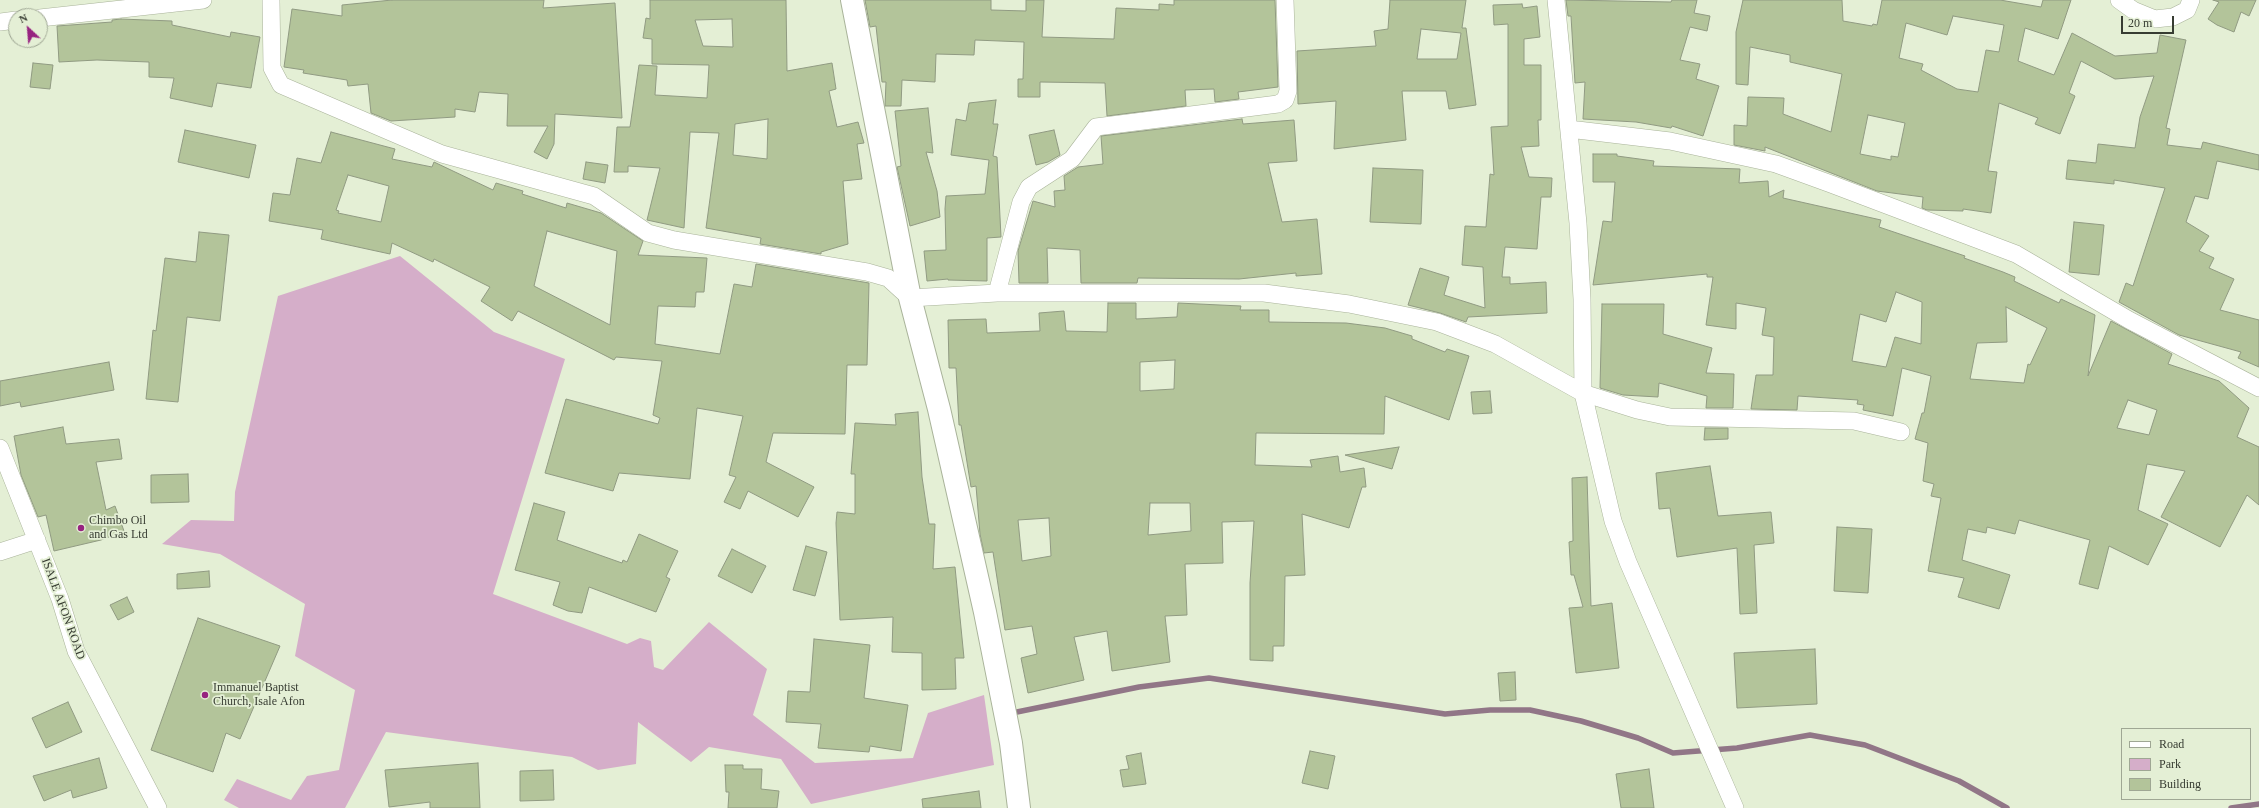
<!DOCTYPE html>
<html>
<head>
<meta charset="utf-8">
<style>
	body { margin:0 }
	#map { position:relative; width:2259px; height:808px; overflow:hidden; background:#e4efd5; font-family:"Times New Roman",serif }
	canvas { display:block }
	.legend { position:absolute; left:2121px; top:728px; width:130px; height:72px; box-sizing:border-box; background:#e4efd5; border:1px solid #9fa794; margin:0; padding:5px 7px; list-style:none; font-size:12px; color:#373c32 }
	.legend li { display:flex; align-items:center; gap:8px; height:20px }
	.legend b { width:20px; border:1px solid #9fa794 }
	.north { position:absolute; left:8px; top:8px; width:40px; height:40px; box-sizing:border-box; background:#e4efd5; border:1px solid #9fa794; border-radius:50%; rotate:334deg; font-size:11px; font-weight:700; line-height:16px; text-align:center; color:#373c32 }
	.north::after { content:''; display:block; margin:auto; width:14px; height:18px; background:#972380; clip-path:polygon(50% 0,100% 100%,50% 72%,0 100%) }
	.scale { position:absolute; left:2121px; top:16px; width:53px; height:18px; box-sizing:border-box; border:2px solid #373c32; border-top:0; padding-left:5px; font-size:12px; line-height:14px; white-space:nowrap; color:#373c32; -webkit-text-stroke:3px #e4efd5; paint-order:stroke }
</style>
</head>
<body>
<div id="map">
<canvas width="2259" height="808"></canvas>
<ul class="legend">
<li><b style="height:5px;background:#fff"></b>Road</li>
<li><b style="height:11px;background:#d5aec9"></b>Park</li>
<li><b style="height:11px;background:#b3c49a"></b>Building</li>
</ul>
<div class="north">N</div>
<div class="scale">20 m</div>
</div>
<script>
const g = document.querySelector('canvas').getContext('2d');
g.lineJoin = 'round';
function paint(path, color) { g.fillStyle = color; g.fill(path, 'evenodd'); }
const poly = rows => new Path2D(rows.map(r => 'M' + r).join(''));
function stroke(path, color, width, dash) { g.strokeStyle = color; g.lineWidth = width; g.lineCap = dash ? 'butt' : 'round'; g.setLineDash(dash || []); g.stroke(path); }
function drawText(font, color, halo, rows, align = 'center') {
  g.font = font + ' "Times New Roman",serif'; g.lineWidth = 3.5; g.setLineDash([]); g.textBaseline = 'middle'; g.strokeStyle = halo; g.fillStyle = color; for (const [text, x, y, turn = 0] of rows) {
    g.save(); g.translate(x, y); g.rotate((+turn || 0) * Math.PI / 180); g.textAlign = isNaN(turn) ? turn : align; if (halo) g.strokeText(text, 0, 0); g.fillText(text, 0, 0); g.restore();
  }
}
paint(poly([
	[400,256,494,332,565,359,493,594,627,644,640,638,651,641,654,667,663,670,709,622,767,669,753,715,815,763,913,758,928,713,984,695,994,765,811,804,781,759,709,747,691,762,638,722,636,764,598,770,572,757,386,732,345,808,239,808,224,800,237,779,291,800,307,776,339,770,355,690,295,656,305,604,220,554,162,544,191,520,234,521,235,492,278,296]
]), '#d5aec9');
stroke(poly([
	[1012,713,1139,687,1209,678,1445,714,1490,710,1530,710,1581,721,1638,738,1673,753,1737,748,1810,735,1865,745,1959,781,2007,808],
	[2231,808,2259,804]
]), '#917687', 5.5);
const building = poly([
	[392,0,544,0,543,8,615,3,622,118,555,114,554,144,547,159,534,152,548,126,507,126,508,94,479,92,475,112,455,109,455,117,391,121,371,113,368,84,348,86,347,80,303,73,304,70,284,67,292,9,342,16,342,5,392,0],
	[650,0,786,0,787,71,832,63,836,89,829,91,837,127,858,122,864,143,857,144,862,179,843,181,848,244,821,252,821,254,760,244,761,238,706,228,719,133,690,132,684,228,647,220,660,168,628,166,628,172,614,172,617,127,630,127,639,65,657,66,655,95,707,98,709,65,652,64,652,39,643,38,646,18,650,19,650,0],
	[732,19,733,47,703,46,695,20,732,19],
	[768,119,767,159,733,155,735,124,768,119],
	[865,0,991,0,991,10,1026,11,1026,0,1044,0,1042,37,1114,39,1116,8,1159,10,1159,4,1174,5,1174,0,1275,0,1278,87,1238,92,1239,99,1215,102,1214,89,1185,90,1186,106,1107,116,1105,83,1040,82,1040,97,1018,97,1018,79,1023,79,1024,42,975,40,974,55,936,54,935,82,902,80,901,106,885,106,886,82,882,82,876,26,870,27,865,0],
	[1390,0,1466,0,1462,28,1466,28,1476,105,1449,109,1446,91,1402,91,1406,140,1334,149,1336,101,1298,104,1297,51,1376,46,1374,31,1388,29,1390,0],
	[1421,29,1461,33,1457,59,1417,59,1421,29],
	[1566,0,1671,2,1672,0,1697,0,1694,13,1710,16,1707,31,1690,27,1680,60,1700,64,1696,79,1719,86,1703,136,1672,126,1671,128,1636,122,1583,119,1585,82,1575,83,1571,16,1568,16,1566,0],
	[1743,0,1842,0,1843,21,1872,26,1873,24,1877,25,1882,0,2000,0,2041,7,2043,0,2071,0,2058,39,2025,28,2018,61,2054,75,2072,33,2115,56,2157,53,2160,35,2186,40,2166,128,2170,129,2167,145,2201,149,2203,142,2259,155,2259,170,2217,161,2208,199,2195,196,2186,222,2209,236,2199,251,2214,258,2209,268,2234,279,2220,310,2259,320,2259,367,2238,358,2241,352,2179,335,2119,302,2126,283,2133,286,2165,188,2114,180,2114,184,2066,179,2068,160,2096,163,2098,144,2135,148,2140,117,2154,76,2115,79,2081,61,2069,93,2075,96,2060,134,2035,124,2038,118,1999,103,1988,171,1997,172,1991,213,1963,209,1963,211,1927,210,1922,208,1923,197,1877,191,1765,147,1765,151,1734,145,1734,125,1747,126,1748,97,1784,98,1783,114,1831,132,1842,74,1790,62,1790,55,1750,47,1748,85,1736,84,1736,32,1743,0],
	[1953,16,2004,25,1999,52,1986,50,1978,92,1957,89,1921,70,1923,64,1899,58,1906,23,1947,35,1953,16],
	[1868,115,1905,123,1898,157,1891,156,1891,160,1860,154,1868,115],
	[2213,0,2256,0,2249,16,2241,12,2234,32,2217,25,2208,19,2219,2,2213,0],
	[1522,4,1523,8,1537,6,1540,37,1524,39,1524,65,1541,65,1541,120,1538,120,1539,146,1521,147,1529,177,1552,178,1551,197,1541,197,1537,249,1505,247,1502,277,1510,277,1510,284,1546,282,1547,313,1468,317,1466,322,1440,313,1408,305,1420,268,1449,277,1444,295,1485,308,1483,267,1462,265,1465,226,1486,227,1490,174,1494,175,1491,127,1508,126,1508,24,1494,25,1493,5,1522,4],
	[121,19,172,21,172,25,230,37,231,32,260,37,251,88,217,83,212,107,170,98,174,78,149,77,149,62,97,60,59,62,57,26,112,22,112,20,121,19],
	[33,63,53,65,50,89,30,87,33,63],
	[996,100,993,124,998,124,993,156,997,157,1001,237,987,238,987,281,948,280,948,279,927,281,924,251,946,250,945,209,946,196,985,194,989,160,951,155,956,119,966,121,969,103,996,100],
	[928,108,933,153,926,152,937,191,940,217,910,226,897,167,901,166,895,111,928,108],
	[1242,119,1243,124,1294,120,1297,161,1268,163,1282,222,1317,219,1322,274,1296,276,1296,273,1239,279,1138,278,1137,283,1081,283,1080,250,1047,248,1048,283,1019,283,1018,251,1033,201,1055,207,1054,191,1065,190,1064,176,1078,167,1103,164,1101,136,1242,119],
	[185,130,256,145,249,178,178,162,185,130],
	[1054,130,1060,155,1048,162,1036,165,1029,135,1054,130],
	[331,132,395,149,392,159,432,167,434,162,493,190,496,183,523,191,522,194,566,208,567,203,601,213,643,241,638,255,707,258,704,292,696,292,695,307,658,306,655,344,720,354,734,284,752,287,756,264,869,283,867,365,847,365,845,434,773,433,766,462,814,487,798,517,748,491,740,509,724,502,736,477,729,475,743,416,697,408,690,479,619,473,613,491,545,473,566,399,658,424,660,418,653,415,662,361,616,357,614,360,518,311,512,321,481,301,490,287,434,259,433,262,392,243,390,254,321,239,323,230,269,221,273,193,290,195,297,158,321,163,331,132],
	[348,175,389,186,381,222,338,213,339,211,336,210,348,175],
	[547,231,617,251,610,325,534,286,547,231],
	[1593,154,1617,154,1617,156,1654,161,1653,166,1740,169,1739,183,1768,181,1769,197,1784,190,1783,198,1881,220,1879,227,1965,256,1964,258,2003,272,2015,277,2014,281,2059,303,2061,299,2095,315,2088,376,2111,321,2172,354,2168,364,2219,381,2249,408,2237,437,2259,447,2259,505,2247,495,2220,547,2161,517,2185,471,2147,464,2138,510,2168,524,2148,565,2109,546,2098,589,2079,584,2090,540,2019,520,2015,534,1987,527,1986,533,1968,529,1962,560,2010,575,1999,609,1958,597,1964,578,1928,571,1941,498,1931,496,1934,484,1923,481,1928,443,1915,439,1922,413,1924,413,1931,376,1902,368,1893,416,1863,410,1864,405,1857,404,1858,400,1798,396,1797,410,1751,409,1756,375,1773,375,1774,337,1762,335,1766,308,1736,303,1736,329,1706,325,1713,277,1707,277,1707,274,1593,285,1603,221,1612,222,1615,182,1593,182,1593,154],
	[1896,292,1922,302,1921,344,1895,337,1886,367,1852,361,1860,314,1886,322,1896,292],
	[2006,307,2047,328,2030,365,2028,364,2024,383,1970,379,1977,343,2007,342,2006,307],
	[2128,400,2157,410,2149,435,2117,428,2128,400],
	[586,162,608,165,605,183,583,179,586,162],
	[1373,168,1423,170,1421,224,1370,222,1373,168],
	[2074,222,2104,225,2099,275,2069,272,2074,222],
	[199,232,229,235,220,321,187,317,178,402,146,399,153,330,156,331,165,258,196,262,199,232],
	[1108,303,1136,303,1136,319,1177,317,1178,303,1241,306,1240,310,1269,310,1269,322,1346,323,1385,328,1412,336,1412,339,1445,352,1447,349,1469,356,1449,420,1385,396,1384,434,1256,433,1255,465,1312,467,1310,460,1338,456,1340,472,1364,468,1366,487,1362,487,1349,528,1302,514,1305,575,1285,576,1284,646,1273,646,1273,661,1250,660,1250,583,1254,521,1222,522,1223,563,1185,564,1187,615,1165,616,1170,662,1112,671,1107,631,1074,637,1084,680,1028,693,1021,658,1037,654,1032,626,1005,630,993,552,984,553,980,534,976,486,971,487,961,425,959,425,956,368,949,368,948,320,986,319,987,333,1040,331,1039,313,1064,311,1066,331,1107,332,1108,303],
	[1175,360,1174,389,1140,391,1140,362,1175,360],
	[1150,503,1190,503,1191,531,1148,535,1150,503],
	[1049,518,1051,556,1022,561,1018,520,1049,518],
	[1602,304,1664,304,1663,334,1712,348,1706,373,1734,374,1733,408,1706,408,1707,396,1659,383,1658,397,1623,395,1600,388,1602,304],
	[109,362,114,390,21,407,20,402,0,406,0,381,109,362],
	[1490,391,1492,413,1473,414,1471,392,1490,391],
	[918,412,922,477,929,524,935,524,933,569,955,567,964,658,955,658,956,689,922,690,922,653,892,652,893,617,840,620,836,523,837,512,855,514,855,474,851,474,855,423,896,425,895,414,918,412],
	[63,427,66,444,119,439,122,459,96,462,106,510,115,506,124,531,101,540,54,551,46,515,38,517,21,475,14,436,63,427],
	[1705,428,1728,428,1728,439,1704,440,1705,428],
	[1399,447,1392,469,1345,455,1399,447],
	[1710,466,1718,516,1771,512,1774,543,1754,545,1757,613,1740,614,1737,548,1677,557,1670,508,1659,509,1656,473,1710,466],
	[188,474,189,502,151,503,151,475,188,474],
	[1587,477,1591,606,1612,603,1619,668,1576,673,1569,608,1583,607,1574,575,1571,575,1569,542,1573,541,1572,478,1587,477],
	[534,503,565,512,557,540,622,563,623,560,627,562,639,534,678,551,666,577,670,579,656,612,589,587,582,613,568,611,553,605,560,582,515,570,534,503],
	[1837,527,1872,529,1868,593,1834,591,1837,527],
	[806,546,827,552,815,596,793,590,806,546],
	[732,549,766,566,752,593,718,576,732,549],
	[209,571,210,587,177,589,177,574,209,571],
	[127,597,134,612,118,620,110,605,127,597],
	[198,618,280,646,240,739,226,733,213,772,151,750,198,618],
	[814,639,870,645,864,698,908,705,901,751,870,746,869,752,818,748,821,724,786,722,788,691,810,692,814,639],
	[1815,649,1817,704,1737,708,1734,653,1815,649],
	[1515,672,1516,700,1500,701,1498,673,1515,672],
	[68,702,82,732,46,748,32,718,68,702],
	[1310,751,1335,756,1328,789,1302,783,1310,751],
	[1141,753,1146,784,1123,787,1120,770,1129,769,1126,756,1141,753],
	[99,758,107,788,73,798,71,790,44,801,33,776,99,758],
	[478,763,480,808,430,808,430,802,389,807,385,770,478,763],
	[725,765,743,765,743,769,762,769,761,789,779,791,777,808,728,808,729,792,726,792,725,765],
	[1649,769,1654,808,1621,808,1616,774,1649,769],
	[553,770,554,800,520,801,520,771,553,770],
	[979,791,981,808,923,808,922,799,979,791]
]);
paint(building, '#b3c49a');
stroke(building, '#909a82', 1);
const street = poly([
	[271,0,272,68,281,85,442,154,594,196,648,233,674,240,867,272,888,278,910,298,997,293,1264,293,1349,304,1437,322,1495,344,1583,393,1637,410,1670,417,1854,421,1901,432],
	[1556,0,1578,223,1582,299,1583,393,1613,521,1628,562,1735,808],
	[2119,0,2133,10,2155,19,2173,17,2187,10,2191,0],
	[40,18,203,0],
	[0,22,16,20],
	[1569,129,1670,141,1776,164,1831,184,2016,254,2129,320,2259,388],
	[997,293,1021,202,1029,187,1072,159,1096,127,1278,104,1285,100,1288,91,1285,0],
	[0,448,60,599,76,651,158,808],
	[0,552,37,540]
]);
const secondary = poly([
	[852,0,910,298,939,409,985,612,1011,743,1019,808]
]);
stroke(street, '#a9b39a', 18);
stroke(secondary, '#a9b39a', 24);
stroke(street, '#fff', 17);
stroke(secondary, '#fff', 22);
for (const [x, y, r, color] of [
	[81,528,4,"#972380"],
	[205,695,4,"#972380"]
]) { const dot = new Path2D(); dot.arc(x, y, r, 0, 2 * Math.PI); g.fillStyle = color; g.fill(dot); stroke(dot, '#e4efd5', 1.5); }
drawText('12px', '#373c32', '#e4efd5', [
	["Chimbo Oil",89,521],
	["and Gas Ltd",89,535],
	["Immanuel Baptist",213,688],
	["Church, Isale Afon",213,702]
], 'left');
drawText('12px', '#373c32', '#e4efd5', [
	["ISALE AFON ROAD",63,609,70]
]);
</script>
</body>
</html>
